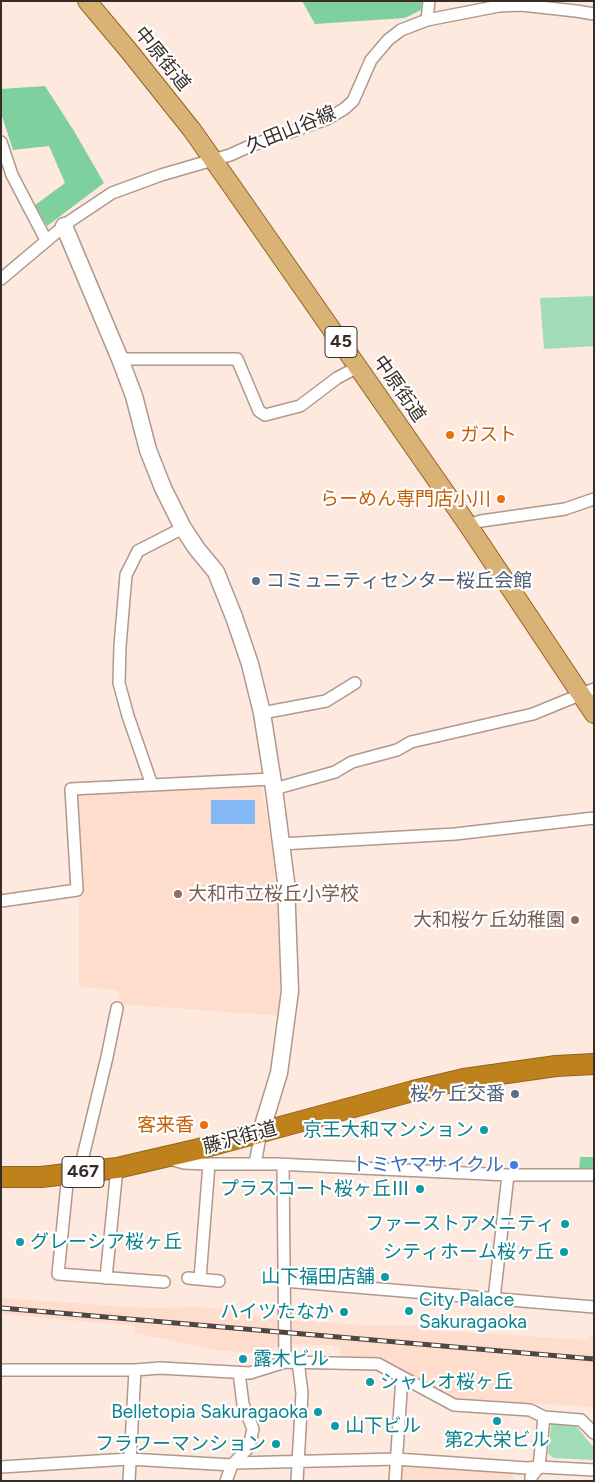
<!DOCTYPE html>
<html>
<head>
<meta charset="utf-8">
<style>
	body { margin:0 }
	#map { position:relative; width:595px; height:1482px; overflow:hidden; background:#fee9df; font-family:Figtree,sans-serif }
	canvas { display:block }
	.frame { position:absolute; inset:0; border:2px solid #372d28; pointer-events:none }
</style>
</head>
<body>
<div id="map">
<canvas width="595" height="1482"></canvas>
<div class="frame"></div>
</div>
<script>
const g = document.querySelector('canvas').getContext('2d');
g.lineJoin = 'round';
function paint(path, color) { g.fillStyle = color; g.fill(path, 'evenodd'); }
const poly = rows => new Path2D(rows.map(r => 'M' + r).join(''));
function stroke(path, color, width, dash) { g.strokeStyle = color; g.lineWidth = width; g.lineCap = dash ? 'butt' : 'round'; g.setLineDash(dash || []); g.stroke(path); }
function drawText(font, color, halo, rows, align = 'center') {
  g.font = font + ' Figtree,"Noto Sans JP",sans-serif'; g.lineWidth = 4.5; g.setLineDash([]); g.textBaseline = 'middle'; g.strokeStyle = halo; g.fillStyle = color; for (const [text, x, y, turn = 0] of rows) {
    g.save(); g.translate(x, y); g.rotate((+turn || 0) * Math.PI / 180); g.textAlign = isNaN(turn) ? turn : align; if (halo) g.strokeText(text, 0, 0); g.fillText(text, 0, 0); g.restore();
  }
}
paint(poly([
	[261,784,273,855,277,900,280,976,279,1016,119,1004,118,990,79,987,79,889,72,790],
	[1,1298,147,1308,200,1307,239,1311,267,1318,281,1319,281,1345,258,1353,216,1350,135,1333,135,1326,1,1314],
	[291,1320,376,1326,434,1325,434,1330,588,1340,588,1336,594,1337,594,1407,453,1398,385,1360,340,1356,340,1346,291,1344],
	[405,1464,513,1472,513,1481,401,1481,401,1469]
]), '#ffddcd');
paint(poly([
	[594,296,594,346,544,349,540,298],
	[553,1424,575,1425,594,1448,594,1460,554,1458,548,1454,551,1426]
]), '#a0dcb6');
paint(poly([
	[302,1,422,1,421,10,405,18,315,24],
	[45,86,74,131,104,183,47,226,35,205,65,183,49,146,13,150,1,113,1,89],
	[580,1157,594,1157,594,1171,579,1171]
]), '#7fd09f');
paint(poly([
	[211,800,255,800,255,824,211,824]
]), '#84b7f6');
const street = poly([
	[427,20,429,1],
	[1,142,12,175,46,240],
	[1,279,70,221,112,193,161,175,230,155,250,146,327,119,344,109,353,101,371,60,388,40,401,30,427,20,499,6,521,5,576,11,594,14],
	[120,359,237,359,259,411,265,415,300,406,337,378,358,367],
	[468,525,481,521,565,509,594,499],
	[262,713,326,701,355,683],
	[152,785,128,716,119,683,120,646,126,575,138,551,183,528],
	[274,789,335,772,352,762,397,750,411,742,533,714,594,689],
	[281,844,455,834,594,818],
	[1,901,77,890,71,789,272,779],
	[170,1159,184,1163,205,1164,276,1164,508,1175,594,1175],
	[255,1164,261,1132],
	[283,1165,285,1362],
	[79,1173,107,1057,117,1008],
	[68,1174,58,1274,164,1282],
	[106,1278,117,1168],
	[188,1278,219,1281],
	[200,1279,209,1164],
	[284,1281,594,1307],
	[494,1299,508,1175],
	[1,1370,135,1370,160,1368,250,1373,285,1362,378,1364,454,1405,530,1410,544,1417,581,1420,594,1433],
	[544,1417,539,1467,594,1470],
	[235,1463,396,1459,527,1468,539,1467],
	[1,1467,129,1459,232,1465],
	[129,1481,135,1370],
	[226,1481,232,1465,249,1447,253,1429,243,1404,239,1373],
	[297,1481,302,1393,298,1361],
	[395,1481,402,1377],
	[531,1481,531,1477,539,1467]
]);
const secondary = poly([
	[64,226,120,359,134,396,148,450,163,488,183,528,197,549,216,572,234,617,250,664,262,713,274,789,286,882,290,991,279,1073,261,1132]
]);
const primary = poly([
	[87,1,129,51,192,130,233,188,468,525,594,714]
]);
const highway = poly([
	[1,1177,41,1177,117,1168,195,1150,413,1091,464,1079,556,1066,594,1064]
]);
stroke(street, '#b0988c', 14);
stroke(secondary, '#b0988c', 19);
stroke(primary, '#8f6420', 20);
stroke(highway, '#8f6420', 22);
stroke(street, '#fff', 11);
stroke(secondary, '#fff', 16);
stroke(primary, '#d9b376', 18);
stroke(highway, '#bf811b', 20);
const rail = poly([
	[1,1308,594,1359]
]);
stroke(rail, '#524641', 5);
stroke(rail, '#fff', 3, [9]);
for (const [x, y, r, color] of [
	[450,435,5,"#e8710a"],
	[501,499,5,"#e8710a"],
	[256,581,5,"#5c6f8a"],
	[178,894,5,"#8d6e63"],
	[575,920,5,"#8d6e63"],
	[515,1094,5,"#5c6f8a"],
	[204,1125,5,"#e8710a"],
	[484,1130,5,"#0f9aa8"],
	[514,1165,5,"#3f7fe0"],
	[420,1189,5,"#0f9aa8"],
	[565,1224,5,"#0f9aa8"],
	[20,1242,5,"#0f9aa8"],
	[564,1252,5,"#0f9aa8"],
	[385,1277,5,"#0f9aa8"],
	[409,1311,5,"#0f9aa8"],
	[344,1312,5,"#0f9aa8"],
	[243,1359,5,"#0f9aa8"],
	[370,1382,5,"#0f9aa8"],
	[318,1412,5,"#0f9aa8"],
	[497,1421,5,"#0f9aa8"],
	[335,1426,5,"#0f9aa8"],
	[276,1444,5,"#0f9aa8"]
]) { const dot = new Path2D(); dot.arc(x, y, r, 0, 2 * Math.PI); g.fillStyle = color; g.fill(dot); stroke(dot, '#fff', 2); }
for (const [x, y, w] of [
	[341,342,32],
	[83,1172,42]
]) { const box = new Path2D(); box.roundRect(x - w / 2, y - 15.5, w, 31, 4); g.fillStyle = '#fff'; g.fill(box); stroke(box, '#372d28', 1); }
drawText('bold 18px', '#372d28', null, [
	["45",341,342],
	["467",83,1172]
]);
drawText('19px', '#372d28', '#fff', [
	["中原街道",162,59,51],
	["久田山谷線",291,130,-22],
	["中原街道",399,389,55],
	["藤沢街道",240,1138,-15]
]);
drawText('19px', '#c56008', '#fff', [
	["ガスト",460,435,"left"],
	["らーめん専門店小川",491,499],
	["客来香",194,1125]
], 'right');
drawText('19px', '#4e5e75', '#fff', [
	["コミュニティセンター桜丘会館",266,581],
	["桜ヶ丘交番",505,1094,"right"]
], 'left');
drawText('19px', '#785e54', '#fff', [
	["大和市立桜丘小学校",188,894],
	["大和桜ケ丘幼稚園",565,920,"right"]
], 'left');
drawText('19px', '#0d838f', '#fff', [
	["京王大和マンション",474,1130],
	["プラスコート桜ヶ丘Ⅲ",410,1189],
	["ファーストアメニティ",555,1224],
	["グレーシア桜ヶ丘",30,1242,"left"],
	["シティホーム桜ヶ丘",554,1252],
	["山下福田店舗",375,1277],
	["City Palace",419,1300,"left"],
	["Sakuragaoka",419,1322,"left"],
	["ハイツたなか",334,1312],
	["露木ビル",253,1359,"left"],
	["シャレオ桜ヶ丘",380,1382,"left"],
	["Belletopia Sakuragaoka",308,1412],
	["山下ビル",345,1426,"left"],
	["第2大栄ビル",497,1440,"center"],
	["フラワーマンション",266,1444]
], 'right');
drawText('19px', '#366cbe', '#fff', [
	["トミヤマサイクル",504,1165]
], 'right');
</script>
</body>
</html>
